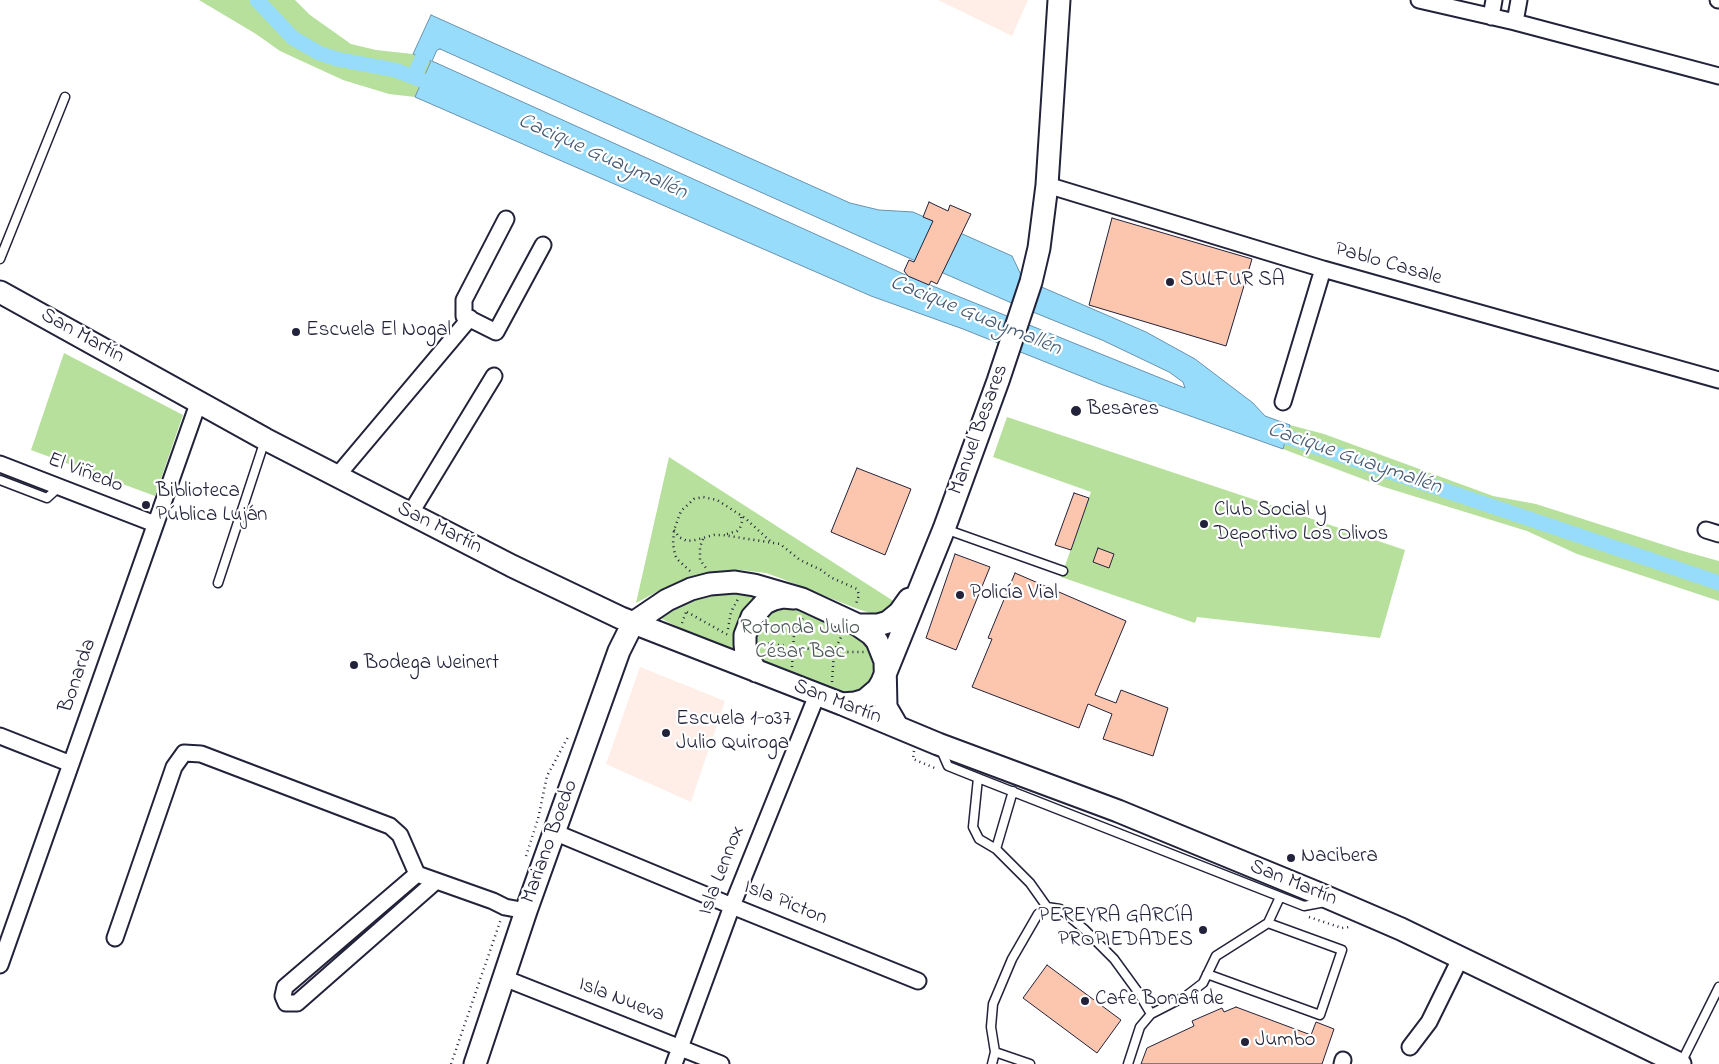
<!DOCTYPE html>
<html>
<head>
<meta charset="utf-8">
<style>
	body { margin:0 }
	canvas { display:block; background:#fff }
</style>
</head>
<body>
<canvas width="1719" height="1064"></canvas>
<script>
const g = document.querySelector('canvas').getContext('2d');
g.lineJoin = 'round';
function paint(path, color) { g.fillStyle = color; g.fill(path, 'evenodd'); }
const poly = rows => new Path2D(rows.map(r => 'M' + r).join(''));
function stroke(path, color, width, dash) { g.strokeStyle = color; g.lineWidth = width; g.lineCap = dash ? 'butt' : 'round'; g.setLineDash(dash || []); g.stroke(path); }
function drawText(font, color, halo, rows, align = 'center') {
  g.font = font + ' "Indie Flower",sans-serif'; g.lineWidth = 4.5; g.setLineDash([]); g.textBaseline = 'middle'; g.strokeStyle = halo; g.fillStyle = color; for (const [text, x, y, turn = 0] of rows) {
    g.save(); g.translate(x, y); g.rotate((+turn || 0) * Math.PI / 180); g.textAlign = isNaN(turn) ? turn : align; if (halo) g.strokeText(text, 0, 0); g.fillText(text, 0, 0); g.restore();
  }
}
paint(poly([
	[938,0,1028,0,1012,36],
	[640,667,725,701,691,802,606,764]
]), '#feeee7');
paint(poly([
	[199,0,295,0,310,15,351,44,376,50,413,54,431,61,415,97,389,94,343,80,280,51,256,34],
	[64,353,183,415,155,496,31,450],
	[1007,417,1405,550,1380,638,1197,617,1195,623,1061,577,1091,492,993,457],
	[1290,425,1324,434,1493,496,1536,504,1683,551,1719,561,1719,601,1577,554,1527,531,1384,487,1283,449],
	[669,457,895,602,886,612,873,614,855,608,780,578,766,573,741,570,717,572,689,578,662,589,636,603],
	[0,467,51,486,43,494,0,478],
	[758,592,735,651,680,628,660,618,660,615,701,593],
	[781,606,797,606,862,634,875,657,875,671,871,682,866,687,857,691,841,693,766,666,754,647,756,630,766,614]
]), '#b6e09c');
const water = poly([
	[431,15,850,203,879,210,913,212,1012,256,1023,279,1146,332,1195,359,1253,403,1265,416,1290,425,1283,449,1103,385,963,329,871,296,415,97,431,61,413,54,431,15],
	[440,49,870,241,1023,308,1102,340,1169,372,1183,382,1185,388,908,276,432,61,437,50,440,49]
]);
paint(water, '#97dcfa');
stroke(water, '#6892ae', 1);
stroke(poly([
	[257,0,293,38,319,53,337,59,395,70,440,87],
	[414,76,431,39],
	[1269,431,1719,583]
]), '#97dcfa', 15);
const building = poly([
	[929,202,948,211,950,205,971,214,937,284,931,281,929,285,908,276,904,271,909,260,914,262,933,221,923,217,929,202],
	[1112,218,1252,259,1226,346,1089,305,1112,218],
	[857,468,911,489,885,555,831,532,857,468],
	[1074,493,1089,498,1071,550,1055,545,1074,493],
	[1098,548,1114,554,1109,568,1093,562,1098,548],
	[955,554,990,567,956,650,926,638,955,554],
	[1015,573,1126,621,1095,695,1116,703,1121,690,1168,708,1153,756,1103,739,1112,714,1088,704,1079,728,972,687,992,639,988,638,1015,573],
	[1047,965,1121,1020,1097,1053,1023,998,1047,965],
	[1236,1007,1311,1035,1316,1022,1334,1029,1322,1064,1141,1064,1147,1048,1194,1026,1192,1021,1222,1008,1224,1012,1236,1007]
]);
paint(building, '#fcc6ae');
stroke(building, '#22223b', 1);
const lane = poly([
	[0,259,65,97],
	[0,480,47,498,59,487],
	[945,529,1063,571],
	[218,583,265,440],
	[941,750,948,766,978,778,1304,906,1325,902],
	[978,778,973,827,979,839,996,849,1030,883,1047,907],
	[996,849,1013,791],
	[1268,923,1280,897],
	[995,1052,1030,1064],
	[1681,1063,1719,987],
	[992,1064,995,1052,991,1027,993,1004,1012,959,1038,914,1047,907,1060,909,1084,929,1114,959,1138,992,1151,1014],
	[1128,1064,1140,1027,1151,1014,1186,996,1203,983,1216,956,1268,923,1342,950,1320,1015,1207,974]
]);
const street = poly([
	[1419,0,1515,22,1719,76],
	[1718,0,1719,0],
	[1491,17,1494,0],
	[1515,22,1519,0],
	[1047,185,1323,269,1719,380],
	[506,219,464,300,464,316,496,332,543,245],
	[1283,402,1323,269],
	[0,464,155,524],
	[337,476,470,318],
	[410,514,494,376],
	[1706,530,1719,534],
	[0,736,71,764],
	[554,832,732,906,918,981],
	[417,874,285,987,283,996,286,1003,297,1003,436,881],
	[115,938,174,767,184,753,201,754,390,826,400,835,417,874,493,901,505,907,526,911],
	[0,965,199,401],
	[504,978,721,1064],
	[1410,1047,1429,1022,1461,957],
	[674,1064,732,906,817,695],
	[1342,1064,1343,1060]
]);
const secondary = poly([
	[0,292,265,439,512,566,621,618,842,704,938,744,1118,811,1315,892,1401,929,1680,1064],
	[858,625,878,625,888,622,899,613,909,599],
	[756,671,746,654,745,644,745,635,752,617,765,603,774,599,783,597,794,598],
	[842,704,855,703,865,700,878,689,882,682,944,529,998,381,1031,282,1039,248,1047,185,1059,0],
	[475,1064,526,911,619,651,633,623,667,600,691,589,710,584,735,582,754,585,802,599,858,625,871,634,877,641,885,661,886,707,897,726]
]);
stroke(lane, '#22223b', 11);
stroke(street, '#22223b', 19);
stroke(secondary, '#22223b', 25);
stroke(poly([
	[674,530,679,537,687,541,695,540,714,535,723,535,780,544,800,560,821,570,832,578,857,589,859,595,856,604],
	[727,534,737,531,740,528,742,522,741,516],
	[703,539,700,547,700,560,706,568],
	[690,571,677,559,675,555,673,544,674,530,681,511,694,499,703,497,717,500,745,518,770,541],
	[687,612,728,635],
	[682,623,686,612],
	[728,629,731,612,738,599],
	[763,643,834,652,864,652],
	[792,667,794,634,803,618],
	[832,682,834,652,841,637],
	[914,751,913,759,937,769],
	[526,856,538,819,547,776,568,737],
	[1309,917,1342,928,1349,927],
	[451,1064,501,919]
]), '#22223b', 2.5, [1, 4]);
stroke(lane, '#fff', 8);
stroke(street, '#fff', 15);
stroke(secondary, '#fff', 21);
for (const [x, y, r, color] of [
	[1170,282,5,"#22223b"],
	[296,332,5,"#22223b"],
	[1076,411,6,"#22223b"],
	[146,505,5,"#22223b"],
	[1204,524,5,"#22223b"],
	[960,595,5,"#22223b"],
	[354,665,5,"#22223b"],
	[666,733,5,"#22223b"],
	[1291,858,5,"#22223b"],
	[1203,930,5,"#22223b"],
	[1085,1001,5,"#22223b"],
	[1245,1042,5,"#22223b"]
]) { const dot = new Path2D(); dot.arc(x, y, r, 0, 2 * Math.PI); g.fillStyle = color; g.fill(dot); stroke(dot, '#fff', 2); }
drawText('21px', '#22223b', '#fff', [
	["Pablo Casale",1388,265,16],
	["San Martín",82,337,29],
	["Manuel Besares",980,430,-70],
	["El Viñedo",85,474,21],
	["San Martín",439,529,27],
	["Bonarda",79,676,-71],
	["San Martín",837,703,21],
	["Mariano Boedo",551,842,-70],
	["Isla Lennox",723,871,-69],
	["San Martín",1293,884,22],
	["Isla Picton",785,904,22],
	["Isla Nueva",621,1001,21]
]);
drawText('21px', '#22223b', '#fff', [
	["SULFUR SA",1180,282],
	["Escuela El Nogal",306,332],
	["Besares",1087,411],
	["Biblioteca",156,493],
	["Pública Luján",156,517],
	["Club Social y",1214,512],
	["Deportivo Los Olivos",1214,536],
	["Policía Vial",970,595],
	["Bodega Weinert",364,665],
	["Escuela 1-037",676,721],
	["Julio Quiroga",676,745],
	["Nacibera",1301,858],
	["PEREYRA GARCÍA",1193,918,"right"],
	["PROPIEDADES",1193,942,"right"],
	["Cafe Bonafide",1095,1001],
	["Jumbo",1255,1042]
], 'left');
drawText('21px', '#4e5b58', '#fff', [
	["Rotonda Julio",800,630],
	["César Bac",800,654]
]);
drawText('italic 22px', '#455a74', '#fff', [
	["Cacique Guaymallén",602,158,24],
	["Cacique Guaymallén",975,317,22],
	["Cacique Guaymallén",1354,460,19]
]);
</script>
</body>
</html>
